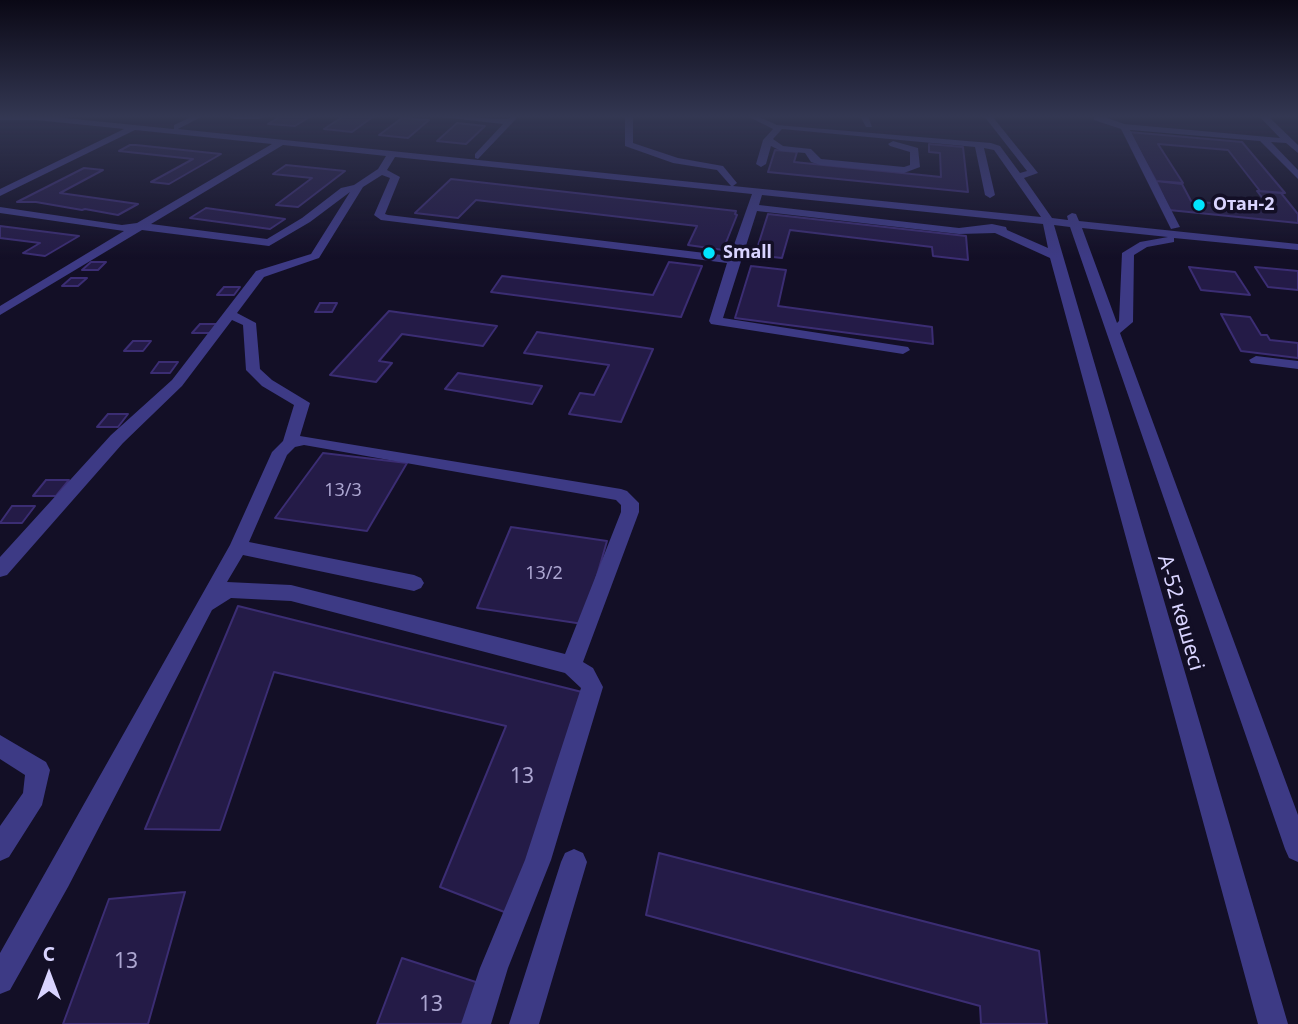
<!DOCTYPE html>
<html>
<head>
<meta charset="utf-8">
<style>
	body { margin:0 }
	#map { position:relative; width:1298px; height:1024px; overflow:hidden; background:#130f26; font-family:"Noto Sans",sans-serif }
	canvas { display:block }
	.north { position:absolute; left:14px; top:940px; width:70px; height:70px; -webkit-text-stroke:5px #130f26; paint-order:stroke; rotate:0deg; font-size:19px; font-weight:700; line-height:28px; text-align:center; color:#d9d4ff }
	.north::after { content:''; display:block; margin:auto; width:24px; height:32px; background:#d9d4ff; clip-path:polygon(50% 0,100% 100%,50% 72%,0 100%) }
</style>
</head>
<body>
<div id="map">
<canvas width="1298" height="1024"></canvas>
<div class="north">С</div>
</div>
<script>
const g = document.querySelector('canvas').getContext('2d');
g.lineJoin = 'round';
function paint(path, color) { g.fillStyle = color; g.fill(path, 'evenodd'); }
const poly = rows => new Path2D(rows.map(r => 'M' + r).join(''));
function stroke(path, color, width, dash) { g.strokeStyle = color; g.lineWidth = width; g.lineCap = dash ? 'butt' : 'round'; g.setLineDash(dash || []); g.stroke(path); }
function drawText(font, color, halo, rows, align = 'center') {
  g.font = font + ' "Noto Sans",sans-serif'; g.lineWidth = 7; g.setLineDash([]); g.textBaseline = 'middle'; g.strokeStyle = halo; g.fillStyle = color; for (const [text, x, y, turn = 0] of rows) {
    g.save(); g.translate(x, y); g.rotate((+turn || 0) * Math.PI / 180); g.textAlign = isNaN(turn) ? turn : align; if (halo) g.strokeText(text, 0, 0); g.fillText(text, 0, 0); g.restore();
  }
}
const building = poly([
	[281,116,311,116,295,126,268,124,281,116],
	[344,116,374,116,352,132,324,129,344,116],
	[402,118,429,120,408,138,379,135,402,118],
	[457,123,485,126,466,144,437,141,457,123],
	[1129,132,1242,142,1285,193,1260,191,1228,150,1158,144,1183,183,1156,181,1129,132],
	[929,144,963,147,968,192,768,172,775,150,797,152,794,162,941,177,940,153,929,152,929,144],
	[130,145,136,145,221,154,169,184,151,182,193,159,119,151,130,145],
	[286,165,345,171,298,207,276,205,312,178,273,174,286,165],
	[84,168,103,170,60,193,138,204,118,215,85,209,82,210,36,202,17,202,84,168],
	[451,179,736,211,735,214,737,215,723,250,688,245,697,226,476,200,458,218,415,213,451,179],
	[1156,181,1182,184,1191,201,1271,209,1257,191,1281,193,1298,214,1298,223,1169,210,1156,181],
	[206,208,285,219,270,229,190,218,206,208],
	[768,214,966,236,968,260,933,256,932,247,790,230,782,258,755,255,768,214],
	[0,226,79,236,45,256,23,253,40,243,0,238,0,226],
	[91,262,106,262,98,270,82,270,91,262],
	[669,262,702,266,681,317,491,292,502,276,653,295,669,262],
	[751,266,786,270,778,306,932,327,933,344,735,318,751,266],
	[1189,267,1235,272,1250,295,1201,290,1189,267],
	[1255,267,1298,271,1298,290,1268,287,1255,267],
	[71,278,87,278,78,286,62,286,71,278],
	[224,287,240,287,234,295,217,295,224,287],
	[320,303,337,303,332,312,315,312,320,303],
	[389,311,497,326,483,346,402,334,379,361,392,363,376,382,330,375,389,311],
	[1221,314,1250,317,1261,335,1267,335,1270,340,1298,343,1298,358,1241,351,1221,314],
	[200,324,217,324,210,333,192,333,200,324],
	[537,332,653,349,621,422,569,414,580,393,594,395,609,365,524,353,537,332],
	[133,341,151,341,143,351,124,351,133,341],
	[159,362,178,362,170,373,151,373,159,362],
	[458,373,542,386,532,404,445,389,458,373],
	[108,414,128,414,118,427,97,427,108,414],
	[323,453,407,463,367,531,275,518,323,453],
	[46,480,69,480,56,496,33,496,46,480],
	[12,506,35,506,22,523,0,523,12,506],
	[511,527,607,541,583,624,477,608,511,527],
	[238,606,586,693,512,915,440,887,506,726,274,672,220,830,145,829,238,606],
	[659,853,1039,951,1047,1024,981,1024,980,1006,646,915,659,853],
	[185,892,148,1024,63,1024,109,899,185,892],
	[402,958,485,985,471,1024,377,1024,402,958]
]);
paint(building, '#241b47');
stroke(building, '#3b2d73', 2);
paint(poly([
	[0,116,45,116,174,129,174,125,193,116,203,116,178,129,731,186,717,170,673,163,625,146,625,116,633,116,633,143,678,158,723,166,737,183,733,186,1041,217,994,150,984,148,995,195,990,198,985,195,975,147,782,129,773,139,783,146,811,149,821,159,904,167,910,165,910,152,890,146,888,144,893,141,918,148,920,167,904,173,820,165,811,162,805,153,781,151,771,146,766,164,761,167,756,164,763,140,773,129,747,116,757,116,777,125,991,143,1000,146,1020,173,1027,171,984,116,992,116,1038,173,1024,178,1052,218,1068,220,1067,216,1072,213,1076,214,1079,221,1298,244,1298,250,1174,238,1174,242,1147,247,1134,255,1133,322,1120,333,1298,815,1298,862,1289,858,1285,849,1070,227,1054,225,1288,1024,1258,1024,1050,258,995,233,959,234,757,211,723,318,908,347,910,350,903,354,711,324,709,321,727,263,381,220,374,215,390,178,382,175,363,187,319,258,264,277,237,313,256,323,260,369,272,380,310,403,300,436,621,489,627,491,639,503,639,512,583,662,593,668,603,687,551,860,508,968,491,1024,461,1024,480,968,525,860,581,688,565,673,291,601,231,598,212,610,68,887,10,990,0,994,0,953,230,545,272,452,283,441,294,405,262,386,246,370,243,325,232,320,182,386,123,443,7,575,0,577,0,557,111,435,172,380,256,271,311,254,350,192,310,222,269,246,142,230,0,315,0,306,124,231,0,213,0,207,122,225,137,223,272,144,135,130,0,196,0,189,124,129,36,120,0,120,0,116],
	[283,145,386,156,378,169,354,185,341,188,302,218,267,239,151,224,283,145],
	[395,157,752,194,730,256,388,215,385,214,400,177,387,170,395,157],
	[762,195,1043,224,1048,248,1007,230,1006,227,992,224,959,228,759,205,762,195],
	[1082,228,1168,237,1140,242,1122,253,1119,321,1117,323,1082,228],
	[304,445,616,500,621,505,621,512,565,654,291,585,227,582,243,555,414,591,421,588,424,583,421,578,414,575,249,542,287,455,295,447,304,445],
	[230,116,264,116,260,119,234,119,230,116],
	[433,116,507,119,514,116,517,118,478,159,475,158,475,154,503,124,433,116],
	[860,116,868,116,872,127,866,127,860,116],
	[1094,116,1102,116,1124,124,1280,138,1259,116,1268,116,1298,145,1298,153,1286,143,1271,142,1298,170,1298,179,1260,141,1130,130,1180,227,1171,229,1121,129,1094,120,1094,116],
	[1256,356,1298,361,1298,369,1251,363,1249,360,1256,356],
	[0,735,46,762,50,770,42,805,9,857,0,861,0,826,23,793,25,775,0,759,0,735],
	[574,849,583,853,587,862,539,1024,509,1024,561,862,565,853,574,849]
]), '#3d3a85');
const sky = g.createLinearGradient(0, 0, 0, 259);
sky.addColorStop(0, '#0a0815');
sky.addColorStop(0.45, '#333752');
sky.addColorStop(1, '#33375200');
g.fillStyle = sky;
g.fillRect(0, 0, 1298, 259);
for (const [x, y, r, color] of [
	[1199,205,7,"#00e5ff"],
	[709,253,7,"#00e5ff"]
]) { const dot = new Path2D(); dot.arc(x, y, r, 0, 2 * Math.PI); g.fillStyle = color; g.fill(dot); stroke(dot, '#130f26', 2.5); }
drawText('bold 18px', '#d9d4ff', '#130f26', [
	["Отан-2",1213,205],
	["Small",723,253]
], 'left');
drawText('18px', '#aca6d1', null, [
	["13/3",343,491],
	["13/2",544,574]
]);
drawText('21px', '#d9d4ff', '#130f26', [
	["А-52 көшесі",1180,613,74]
]);
drawText('21px', '#aca6d1', null, [
	["13",522,777],
	["13",126,962],
	["13",431,1005]
]);
</script>
</body>
</html>
